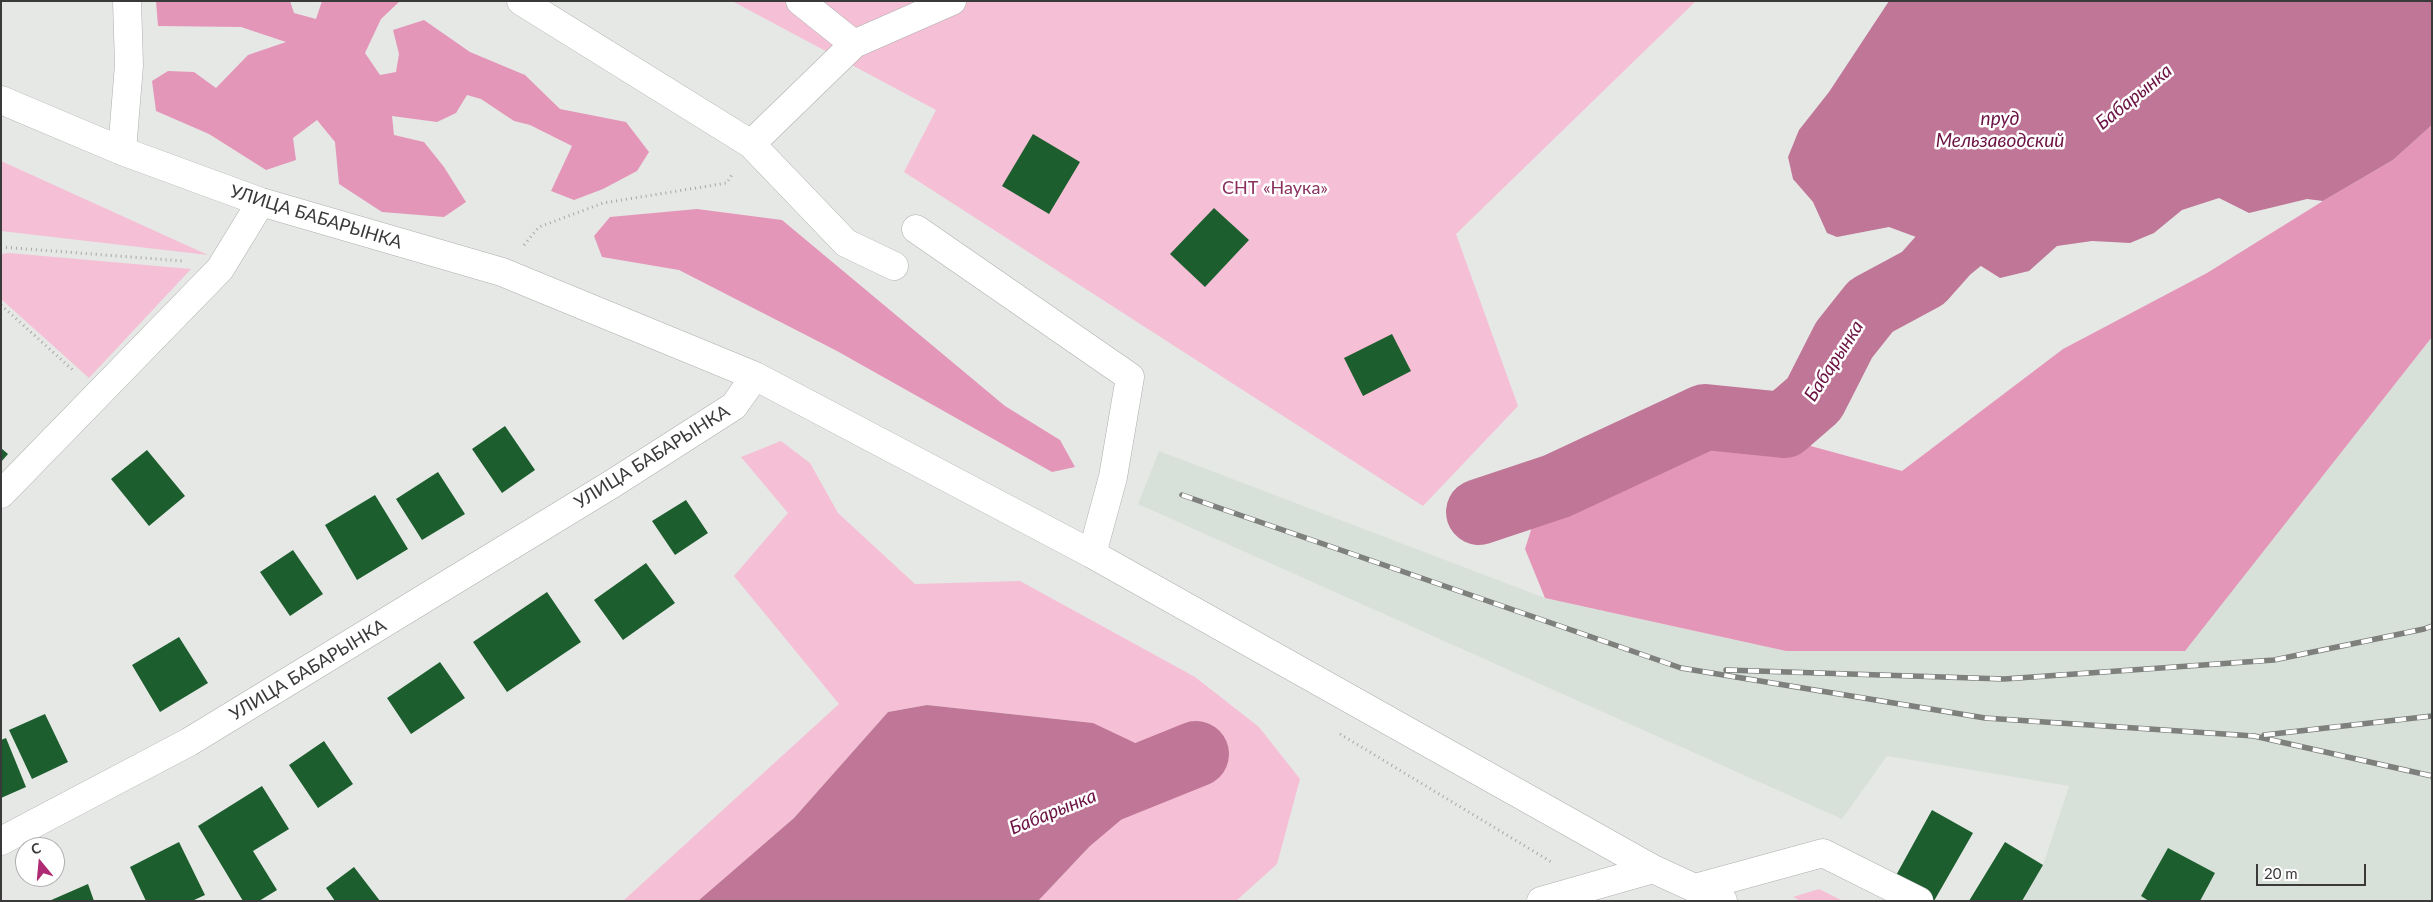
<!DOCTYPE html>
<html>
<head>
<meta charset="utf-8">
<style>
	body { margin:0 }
	#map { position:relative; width:2433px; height:902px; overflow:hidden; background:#e6e8e6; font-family:Lato,sans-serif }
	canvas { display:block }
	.frame { position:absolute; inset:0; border:2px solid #393a39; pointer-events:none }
	.north { position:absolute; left:15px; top:837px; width:50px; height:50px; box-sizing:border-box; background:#fff; border:1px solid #b0b0b0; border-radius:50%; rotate:343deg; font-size:14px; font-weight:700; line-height:20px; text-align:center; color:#393a39 }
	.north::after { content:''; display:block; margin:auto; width:18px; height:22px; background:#ae2a72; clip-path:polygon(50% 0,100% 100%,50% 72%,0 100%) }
	.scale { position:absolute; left:2256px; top:864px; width:110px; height:22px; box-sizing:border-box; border:2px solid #393a39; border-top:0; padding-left:6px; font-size:15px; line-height:18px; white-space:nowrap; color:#393a39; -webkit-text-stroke:4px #fff; paint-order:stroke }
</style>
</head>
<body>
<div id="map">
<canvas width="2433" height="902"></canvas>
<div class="frame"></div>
<div class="north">С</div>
<div class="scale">20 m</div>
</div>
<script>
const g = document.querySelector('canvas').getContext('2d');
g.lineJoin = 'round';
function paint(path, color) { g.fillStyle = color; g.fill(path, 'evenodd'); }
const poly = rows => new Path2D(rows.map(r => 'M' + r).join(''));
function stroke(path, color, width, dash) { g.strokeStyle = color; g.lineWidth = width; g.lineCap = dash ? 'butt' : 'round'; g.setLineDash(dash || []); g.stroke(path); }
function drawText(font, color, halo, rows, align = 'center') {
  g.font = font + ' Lato,sans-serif'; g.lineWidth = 5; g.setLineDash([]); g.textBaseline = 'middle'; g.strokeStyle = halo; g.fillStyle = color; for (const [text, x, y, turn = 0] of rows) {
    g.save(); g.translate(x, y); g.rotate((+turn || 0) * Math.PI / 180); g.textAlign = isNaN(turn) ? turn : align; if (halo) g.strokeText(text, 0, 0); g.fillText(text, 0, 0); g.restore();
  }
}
paint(poly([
	[2432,337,2432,901,2022,901,2043,865,2069,786,1887,756,1842,819,1138,504,1159,451,1545,598,1786,651,2184,651]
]), '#d8e1d9');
paint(poly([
	[732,1,1696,1,1456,234,1518,406,1423,506,904,172,936,110],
	[1,161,208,255,1,231],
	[9,253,191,269,89,378,1,299,1,254],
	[781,441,810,463,838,513,915,584,1020,581,1195,677,1259,727,1300,779,1277,864,1236,901,1038,901,1090,846,1093,723,927,705,888,712,794,818,698,901,623,901,839,704,734,576,788,513,741,457],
	[1819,889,1843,901,1801,901,1793,897]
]), '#f5bfd5');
paint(poly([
	[156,1,290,1,294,13,316,19,322,1,400,1,381,19,365,53,380,75,396,72,399,54,393,30,424,20,470,52,525,75,560,109,626,122,649,152,637,171,603,189,574,200,551,191,572,146,530,125,514,121,481,99,467,95,456,113,437,122,392,116,394,135,424,142,444,167,466,202,444,217,382,212,339,184,335,142,317,120,293,138,296,160,266,170,209,134,156,111,152,81,168,71,194,72,216,88,248,55,286,42,241,27,158,26],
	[2432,125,2432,337,2185,651,1786,651,1545,598,1525,549,1537,511,1704,432,1785,439,1902,471,2063,349,2207,273,2323,201,2393,160],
	[697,209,782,220,1005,406,1060,440,1075,467,1052,472,837,351,679,270,602,257,594,236,610,217]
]), '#e496b8');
paint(poly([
	[1889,1,2432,1,2432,125,2393,160,2323,201,2307,199,2249,213,2219,198,2182,210,2154,233,2130,243,2092,241,2057,246,2029,271,2000,278,1962,254,1889,227,1837,237,1827,233,1813,202,1793,179,1788,157,1799,130,1829,92],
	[927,705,1093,723,1150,750,1161,786,1090,846,1038,901,698,901,794,818,888,712]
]), '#c07697');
stroke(poly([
	[1479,512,1557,486,1705,417,1784,425,1814,399,1844,340,1871,306,1923,278,1947,251,2019,192],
	[931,901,985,839,1196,754]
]), '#c07697', 66);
paint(poly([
	[1033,134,1080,162,1049,214,1002,186],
	[1214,208,1249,240,1205,287,1170,254],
	[1392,334,1411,371,1363,396,1344,358],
	[505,426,535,470,502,493,472,449],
	[1,448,8,454,1,462],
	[147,450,185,496,149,526,111,479],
	[438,472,465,514,422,540,396,499],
	[375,495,408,549,357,580,325,525],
	[686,500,708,533,675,555,652,521],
	[293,550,323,594,290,616,260,572],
	[646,563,675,603,623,640,594,600],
	[547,592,581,642,507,692,473,642],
	[179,637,208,683,160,712,132,665],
	[440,662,465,698,411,734,387,698],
	[45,714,68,762,32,779,9,730],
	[6,738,26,787,1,798,1,740],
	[324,741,353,784,318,808,289,765],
	[262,786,289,829,253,851,277,890,259,901,243,901,198,826],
	[1932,810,1973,833,1934,901,1894,879],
	[179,842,205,895,192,901,146,901,130,867],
	[2005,842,2043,865,2022,901,1969,901],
	[2168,848,2215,873,2200,901,2149,901,2141,896],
	[354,867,380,901,335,901,326,888],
	[88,884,94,901,49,901]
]), '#1d5e2f');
const minor = poly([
	[521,1,751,144,846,243,894,266],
	[800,1,854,44],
	[1,100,122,151,261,202,502,272,755,376,1092,554,1653,869,1723,901],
	[751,144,854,44,952,1],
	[122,151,129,65,127,1],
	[916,229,1130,377,1113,477,1092,554],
	[1,494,220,269,261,202],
	[1,841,189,742,612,484,734,406,755,376],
	[1695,888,1823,853,1919,901],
	[1541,901,1653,869]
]);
stroke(minor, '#acafac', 29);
stroke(poly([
	[524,245,539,227,603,203,727,183,733,173],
	[1,247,183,261],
	[1,305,75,372],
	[1340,734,1553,863]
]), '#a5a7a5', 3, [1, 4]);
stroke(minor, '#fff', 28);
const rail = poly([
	[1182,495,1681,668,1985,718,2254,736,2432,776],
	[1726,670,2004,679,2274,660,2424,629,2432,626],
	[2264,735,2432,716]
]);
stroke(rail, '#7e807e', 5.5);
stroke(rail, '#fff', 4, [11]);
drawText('18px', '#8a315e', '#fff', [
	["СНТ «Наука»",1275,188]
]);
drawText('18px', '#393a39', '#fff', [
	["УЛИЦА БАБАРЫНКА",316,217,17],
	["УЛИЦА БАБАРЫНКА",652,457,-32],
	["УЛИЦА БАБАРЫНКА",308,670,-31]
]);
drawText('italic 19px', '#6c1344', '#fff', [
	["Бабарынка",2134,97,-39],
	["пруд",2000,119],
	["Мельзаводский",2000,141],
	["Бабарынка",1834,361,-57],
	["Бабарынка",1053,812,-22]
]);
</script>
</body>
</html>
